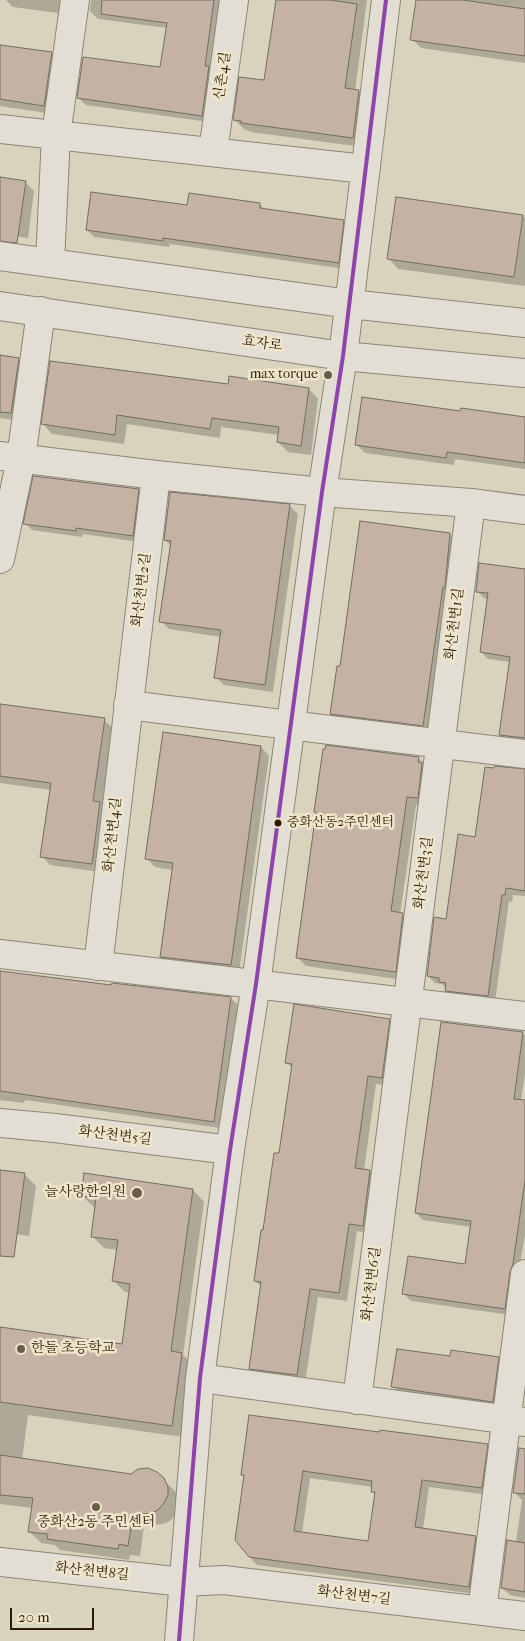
<!DOCTYPE html>
<html>
<head>
<meta charset="utf-8">
<style>
	body { margin:0 }
	#map { position:relative; width:525px; height:1641px; overflow:hidden; background:#d9d2bd; font-family:"IM FELL French Canon",serif }
	canvas { display:block }
	.scale { position:absolute; left:10px; top:1608px; width:84px; height:22px; box-sizing:border-box; border:2px solid #2c1c09; border-top:0; padding-left:6px; font-size:15px; line-height:18px; white-space:nowrap; color:#2c1c09; -webkit-text-stroke:4px #efe6cc; paint-order:stroke }
</style>
</head>
<body>
<div id="map">
<canvas width="525" height="1641"></canvas>
<div class="scale">20 m</div>
</div>
<script>
const g = document.querySelector('canvas').getContext('2d');
g.lineJoin = 'round';
function paint(path, color) { g.fillStyle = color; g.fill(path, 'evenodd'); }
const poly = rows => new Path2D(rows.map(r => 'M' + r).join(''));
function stroke(path, color, width, dash) { g.strokeStyle = color; g.lineWidth = width; g.lineCap = dash ? 'butt' : 'round'; g.setLineDash(dash || []); g.stroke(path); }
function drawText(font, color, halo, rows, align = 'center') {
  g.font = font + ' "IM FELL French Canon","Noto Serif KR",serif'; g.lineWidth = 5; g.setLineDash([]); g.textBaseline = 'middle'; g.strokeStyle = halo; g.fillStyle = color; for (const [text, x, y, turn = 0] of rows) {
    g.save(); g.translate(x, y); g.rotate((+turn || 0) * Math.PI / 180); g.textAlign = isNaN(turn) ? turn : align; if (halo) g.strokeText(text, 0, 0); g.fillText(text, 0, 0); g.restore();
  }
}
paint(poly([
	[6,0,69,0,65,14,13,7],
	[91,0,222,0,209,122,86,105,78,98,161,69,167,28,98,19,90,11],
	[277,0,367,0,355,91,359,91,368,100,362,147,251,132,244,129,235,120,265,82],
	[417,0,525,0,525,63,421,48,412,39],
	[0,46,51,54,60,62,53,114,0,106],
	[0,179,25,182,34,191,28,238,0,234],
	[260,204,265,210,343,221,350,228,345,269,170,244,169,247,94,237,87,230,188,207],
	[523,216,525,218,525,286,398,269,389,259],
	[0,357,18,359,27,368,20,421,0,418],
	[229,385,309,389,318,399,311,455,288,452,278,442,279,435,221,427,220,438,127,424,124,444,52,434,43,424],
	[461,412,525,417,525,469,455,459,454,465,365,453,357,445],
	[138,490,145,497,140,542,83,534,82,537,32,530,25,523],
	[171,493,290,506,298,514,273,692,224,685,216,677,221,637,169,629,161,621,171,546,165,540],
	[450,534,461,546,434,736,343,725,331,714,341,668],
	[525,570,525,744,507,742,500,735,510,662,488,659,481,652,489,599,484,598,477,591],
	[0,705,104,720,113,728,102,806,109,812,100,872,50,865,42,856,51,790,0,783],
	[261,747,269,756,239,973,170,965,161,957,173,870,155,867,147,859],
	[418,758,427,766,426,806,416,805,400,914,411,923,404,980,306,966,298,958,317,813,315,811],
	[525,771,525,896,513,895,512,902,509,901,495,1002,454,997,442,984,435,983,428,976,476,838],
	[0,972,112,986,231,998,238,1005,220,1128,25,1100,24,1103,0,1100],
	[389,1020,398,1028,390,1086,376,1084,364,1170,370,1171,378,1179,371,1234,357,1231,347,1301,318,1297,305,1383,258,1377,250,1368,262,1287,255,1281,280,1155,292,1068,287,1063],
	[523,1033,525,1035,525,1074,521,1101,525,1102,525,1235,511,1315,411,1301,404,1294,466,1266,471,1227,423,1220,416,1213],
	[0,1171,24,1174,36,1186,29,1236,0,1232],
	[193,1190,204,1202,183,1355,193,1365,183,1437,28,1415,22,1460,131,1475,156,1473,175,1491,179,1499,178,1507,175,1515,170,1521,163,1524,144,1526,140,1556,130,1555,129,1560,60,1550,55,1545,41,1543,29,1531,33,1508,0,1504,0,1329,123,1346,130,1293,125,1292,114,1281,118,1250,104,1248,92,1236,96,1207,94,1207,82,1196],
	[451,1358,498,1358,505,1365,499,1408,399,1393,393,1386],
	[487,1445,495,1453,489,1495,429,1487,423,1529,475,1537,483,1544,476,1594,257,1565,250,1557,245,1477,242,1474],
	[310,1478,373,1487,372,1491,376,1495,369,1542,302,1533],
	[525,1450,525,1598,510,1595,502,1588,516,1542,522,1500,514,1492]
]), '#0003');
const building = poly([
	[102,0,214,0,205,66,209,66,202,116,77,98,83,57,160,67,167,23,101,14,102,0],
	[276,0,330,0,357,4,345,88,359,90,353,138,241,123,241,121,233,120,239,77,264,80,276,0],
	[416,0,463,0,525,9,525,56,410,40,416,0],
	[0,45,52,52,44,106,0,99,0,45],
	[0,177,26,181,17,243,0,241,0,177],
	[91,192,187,205,189,193,260,203,260,208,344,220,339,263,163,238,163,241,86,230,91,192],
	[396,197,523,215,514,277,387,259,396,197],
	[0,355,19,358,11,413,0,412,0,355],
	[50,361,228,384,229,376,309,388,301,446,277,442,279,427,212,418,210,429,117,415,115,435,41,424,50,361],
	[362,397,460,411,461,408,525,417,525,463,447,452,446,458,355,445,362,397],
	[33,476,139,489,133,536,76,528,76,531,23,524,33,476],
	[170,492,290,504,265,685,214,678,221,630,159,622,171,541,164,540,170,492],
	[360,521,450,533,445,587,443,587,423,726,330,714,337,666,340,666,360,521],
	[479,563,525,569,525,738,499,735,510,657,480,652,488,593,476,592,479,563],
	[0,704,105,718,93,801,100,802,92,864,40,857,51,783,0,776,0,704],
	[163,732,261,746,231,965,160,957,173,863,145,859,163,732],
	[326,745,419,757,418,762,422,763,418,798,407,797,391,911,403,913,396,972,296,958,316,812,314,812,323,749,325,749,326,745],
	[495,766,525,769,525,891,506,888,505,895,502,895,488,996,445,991,446,983,439,982,439,978,427,976,434,917,446,919,458,834,475,837,485,767,494,768,495,766],
	[0,971,111,985,112,983,231,997,214,1122,0,1091,0,971],
	[294,1004,390,1019,382,1078,368,1076,355,1168,370,1170,363,1226,349,1224,339,1293,310,1289,297,1375,249,1369,261,1282,254,1281,261,1230,263,1230,274,1153,279,1153,292,1064,285,1063,294,1004],
	[441,1022,523,1032,514,1099,525,1100,525,1180,513,1264,510,1272,505,1309,402,1294,408,1256,465,1264,471,1221,415,1213,441,1022],
	[0,1170,25,1173,14,1257,0,1256,0,1170],
	[84,1173,193,1189,171,1351,182,1353,172,1426,0,1402,0,1327,122,1344,130,1284,112,1281,118,1240,91,1237,96,1198,81,1196,84,1173],
	[397,1349,450,1356,451,1350,499,1357,493,1402,391,1387,397,1349],
	[249,1415,379,1432,380,1430,488,1444,482,1488,422,1480,415,1527,476,1536,469,1587,249,1557,235,1540,244,1475,241,1475,249,1415],
	[303,1471,372,1481,371,1492,375,1492,368,1541,294,1531,303,1471],
	[519,1448,525,1449,525,1494,513,1493,519,1448],
	[0,1455,131,1474,138,1469,148,1468,157,1472,164,1478,168,1487,168,1495,164,1503,158,1510,151,1513,133,1515,128,1546,119,1544,118,1549,47,1539,48,1534,28,1532,33,1498,0,1495,0,1455],
	[507,1540,525,1543,525,1592,501,1588,507,1540]
]);
paint(building, '#c4b2a5');
stroke(building, '#746d60', 1);
const minor = poly([
	[0,129,365,169],
	[213,152,234,0],
	[0,256,350,304,525,323],
	[50,263,56,135,75,0],
	[0,306,343,356,525,373],
	[0,456,156,475,322,492,471,503,525,510],
	[0,559,21,459,41,311],
	[128,705,525,754],
	[0,954,525,1016],
	[98,966,156,475],
	[0,1123,55,1128,230,1150],
	[200,1378,524,1422],
	[357,1400,471,503],
	[0,1562,183,1582,224,1580,525,1616],
	[482,1611,525,1274],
	[179,1641,200,1378,230,1150,256,984,322,492,343,356,386,0]
]);
stroke(minor, '#8c8678', 30);
stroke(minor, '#e2ded3', 28);
stroke(poly([
	[179,1641,200,1378,230,1150,256,984,322,492,343,356,386,0]
]), '#8e44ad', 4);
for (const [x, y, r, color] of [
	[328,375,5,"#695c48"],
	[278,823,4.5,"#2c1c09"],
	[137,1193,6,"#695c48"],
	[21,1349,5,"#695c48"],
	[96,1507,5,"#695c48"]
]) { const dot = new Path2D(); dot.arc(x, y, r, 0, 2 * Math.PI); g.fillStyle = color; g.fill(dot); stroke(dot, '#efe6cc', 2); }
drawText('13px', '#2c1c09', '#efe6cc', [
	["중화산동2주민센터",287,823]
], 'left');
drawText('14px', '#2c1c09', '#efe6cc', [
	["신촌4길",223,76,-82],
	["효자로",262,344,8],
	["화산천변2길",142,590,-83],
	["화산천변1길",455,624,-83],
	["화산천변4길",113,835,-84],
	["화산천변3길",424,873,-83],
	["화산천변5길",115,1136,7],
	["화산천변6길",372,1284,-83],
	["화산천변8길",92,1572,6],
	["화산천변7길",354,1596,7]
]);
drawText('14px', '#2c1c09', '#efe6cc', [
	["max torque",318,375],
	["늘사랑한의원",126,1193],
	["한들 초등학교",31,1349,"left"],
	["중화산2동 주민센터",96,1523,"center"]
], 'right');
</script>
</body>
</html>
